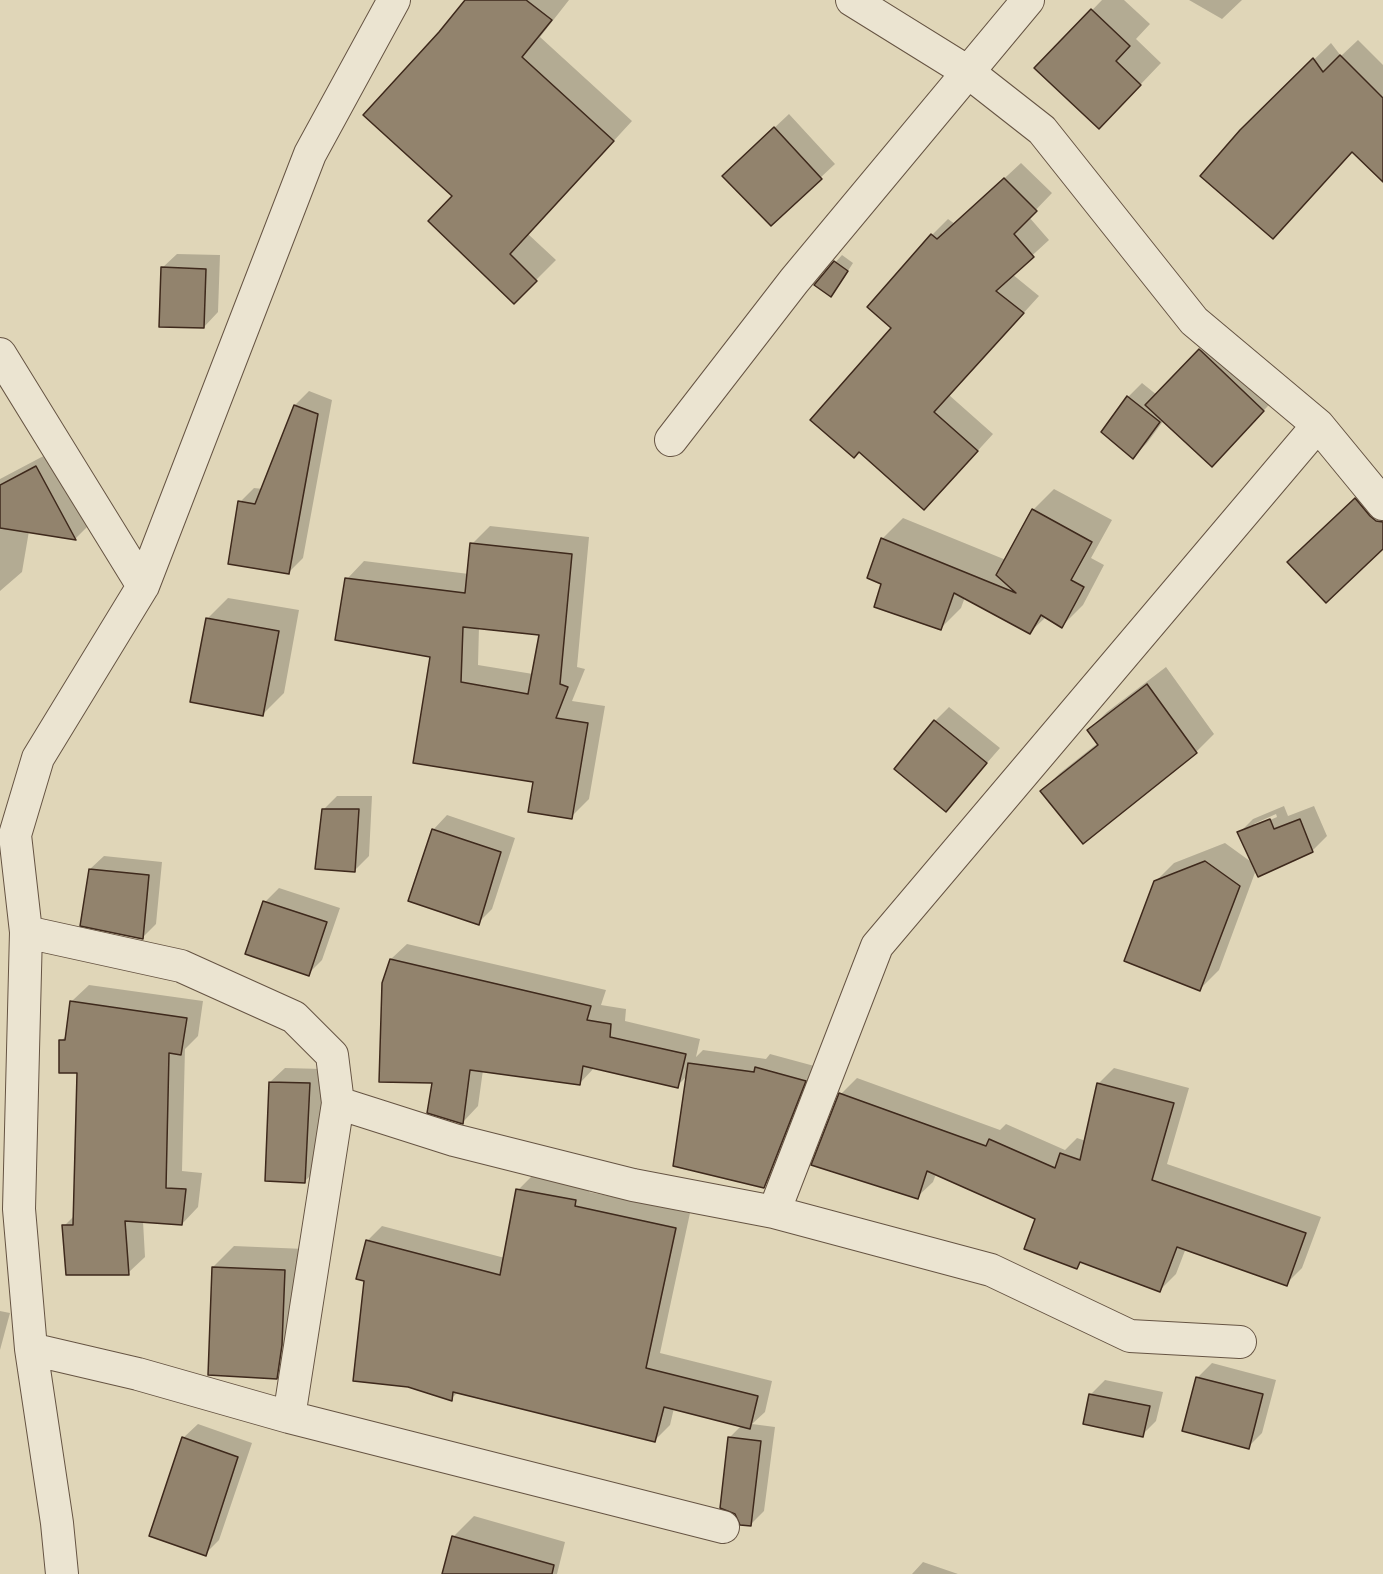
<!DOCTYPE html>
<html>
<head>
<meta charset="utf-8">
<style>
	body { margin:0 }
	canvas { display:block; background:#e0d6b8 }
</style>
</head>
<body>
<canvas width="1383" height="1574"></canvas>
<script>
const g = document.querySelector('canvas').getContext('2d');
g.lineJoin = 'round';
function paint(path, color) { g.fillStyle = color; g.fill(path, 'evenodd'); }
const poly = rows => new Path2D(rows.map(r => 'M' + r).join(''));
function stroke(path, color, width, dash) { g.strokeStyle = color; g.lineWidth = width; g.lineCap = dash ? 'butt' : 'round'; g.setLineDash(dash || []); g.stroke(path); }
paint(poly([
	[467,0,569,0,540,37,632,121,528,234,556,260,514,302,454,196,421,54],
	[1102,0,1124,0,1150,24,1136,39,1161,63,1120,106,1036,68],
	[1189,0,1242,0,1222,19],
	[1358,40,1383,65,1383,180,1353,151,1241,131,1331,43,1341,56],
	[789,114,835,164,771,224,738,162],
	[1021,163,1052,193,1029,217,1049,240,1012,274,1039,296,949,395,993,434,940,492,893,327,932,235,948,219,955,224],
	[177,254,220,255,218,312,204,327,162,268],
	[842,255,853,263,837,288,831,295,816,284],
	[1221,330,1284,389,1232,444,1164,420,1147,443,1133,457,1103,432,1128,397,1142,383,1157,395],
	[309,391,332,400,303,558,289,572,240,502,254,488,263,489,295,405],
	[53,451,91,523,76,538,29,531,22,572,0,591,0,479],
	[1369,485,1383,501,1383,547,1303,548],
	[1054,489,1112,520,1091,558,1104,565,1083,605,1062,626,1046,617,1030,632,965,597,961,608,940,629,883,583,882,539,903,518,1006,560,1033,510],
	[490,526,589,537,577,667,585,669,572,701,605,706,589,799,571,817,535,781,432,656,347,579,364,561,469,574,472,544],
	[479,627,541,633,533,674,478,665],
	[228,598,299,610,284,693,263,714,207,619],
	[1166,667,1214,734,1196,752,1042,791,1060,773,1098,743,1089,730,1107,712],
	[949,707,1000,748,946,810,896,769,935,721],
	[337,796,372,796,369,856,355,870,323,810],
	[1284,806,1288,816,1314,806,1327,836,1312,851,1256,870,1219,970,1200,989,1155,882,1174,863,1225,843,1254,864,1239,833,1253,819],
	[1276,814,1277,817,1254,827,1254,824],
	[447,815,515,838,492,909,478,923,433,830],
	[104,856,162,862,156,924,142,938,90,869],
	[279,888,340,908,322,960,308,974,265,902],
	[407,944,606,990,601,1005,626,1009,625,1021,700,1039,696,1057,703,1050,766,1059,770,1054,818,1067,777,1173,763,1187,687,1076,677,1086,595,1067,580,1083,483,1070,478,1106,463,1122,434,1082,391,959],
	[89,985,203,1001,198,1036,185,1049,182,1171,202,1173,198,1207,182,1224,143,1221,145,1257,128,1273,64,1226,75,1215,79,1072,61,1041,67,1035,72,1001],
	[285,1068,323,1069,319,1167,305,1181,270,1082],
	[1114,1068,1189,1088,1167,1164,1321,1217,1302,1268,1286,1284,1186,1248,1176,1274,1160,1290,1082,1261,1077,1267,1037,1218,936,1174,933,1182,917,1197,841,1094,857,1078,1000,1130,1006,1124,1065,1150,1077,1138,1086,1141,1098,1084],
	[533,1175,590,1185,589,1192,690,1213,660,1353,772,1381,765,1412,752,1424,775,1427,764,1511,750,1525,729,1438,742,1425,674,1408,670,1425,655,1440,459,1391,451,1399,365,1280,367,1241,382,1226,505,1258,518,1190],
	[234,1246,305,1249,297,1356,276,1378,213,1267],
	[0,1311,10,1313,0,1350],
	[1212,1363,1276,1380,1262,1433,1248,1447,1197,1378],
	[1105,1380,1163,1392,1156,1421,1142,1435,1091,1394],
	[198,1424,252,1443,219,1540,205,1554,183,1438],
	[474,1516,565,1542,557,1574,444,1574,453,1537],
	[923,1562,958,1574,912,1574]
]), '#0003');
const building = poly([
	[465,0,526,0,552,20,522,57,614,141,510,254,537,281,514,304,428,221,452,196,363,115,439,32,465,0],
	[1091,9,1130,46,1116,61,1141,85,1099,129,1034,68,1091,9],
	[1340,55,1383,98,1383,182,1352,152,1273,239,1200,176,1240,130,1313,58,1323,72,1340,55],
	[774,127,822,179,771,226,722,176,774,127],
	[1004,178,1037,211,1014,234,1034,257,996,291,1024,313,934,412,978,451,924,510,859,452,854,458,810,420,891,328,867,307,931,234,937,239,1004,178],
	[834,261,848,271,831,297,814,285,834,261],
	[161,267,206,269,204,328,159,327,161,267],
	[1199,349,1264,411,1212,467,1145,405,1199,349],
	[1127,396,1160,422,1133,459,1101,432,1127,396],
	[294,405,318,414,289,574,228,564,238,501,255,504,294,405],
	[36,466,76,540,0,528,0,485,36,466],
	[1355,498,1370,516,1376,521,1383,522,1383,549,1326,603,1287,562,1355,498],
	[1032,509,1092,542,1071,580,1084,587,1062,628,1041,615,1030,634,954,593,941,630,874,607,881,584,867,578,881,538,1016,593,996,575,1032,509],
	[470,543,572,554,560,684,568,687,556,718,588,723,572,819,528,812,533,782,413,763,430,657,335,640,345,578,465,593,470,543],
	[463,627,539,635,528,694,461,682,463,627],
	[206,618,279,631,263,716,190,702,206,618],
	[1147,684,1197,753,1083,844,1040,791,1098,745,1087,730,1147,684],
	[934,720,987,763,946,812,894,769,934,720],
	[322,809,359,809,355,872,315,869,322,809],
	[1270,819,1274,829,1300,819,1313,852,1258,877,1237,832,1270,819],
	[432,829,501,852,479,925,408,901,432,829],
	[1205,861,1240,886,1200,991,1124,961,1154,881,1205,861],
	[89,869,149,875,143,939,80,926,89,869],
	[263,901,327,922,309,976,245,954,263,901],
	[390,959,591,1006,587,1020,611,1024,610,1037,686,1054,678,1088,583,1066,580,1085,470,1070,463,1124,427,1113,432,1083,379,1082,382,983,390,959],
	[70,1001,187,1018,181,1055,169,1053,166,1188,186,1189,182,1225,125,1221,129,1275,66,1275,62,1225,73,1225,77,1073,59,1073,59,1040,65,1040,70,1001],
	[688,1063,754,1072,755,1067,806,1081,764,1188,673,1166,688,1063],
	[269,1082,310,1083,305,1183,265,1181,269,1082],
	[1097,1083,1174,1103,1152,1180,1306,1233,1287,1286,1177,1247,1160,1292,1080,1262,1077,1269,1024,1249,1035,1219,927,1171,918,1199,811,1165,839,1093,986,1146,989,1139,1055,1168,1060,1153,1080,1160,1097,1083],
	[516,1189,576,1200,575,1206,676,1228,646,1368,758,1396,750,1429,664,1407,655,1442,453,1392,452,1401,408,1387,353,1381,364,1281,356,1279,366,1240,500,1275,516,1189],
	[212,1267,285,1270,282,1345,277,1379,208,1375,212,1267],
	[1196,1377,1263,1394,1249,1449,1182,1431,1196,1377],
	[1089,1394,1150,1406,1143,1437,1083,1424,1089,1394],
	[182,1437,238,1457,206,1556,149,1536,182,1437],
	[728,1437,761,1441,751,1526,740,1525,735,1514,720,1508,728,1437],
	[452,1536,554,1565,552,1574,442,1574,452,1536]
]);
paint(building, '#92836d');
stroke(building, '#3e291c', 1.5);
const street = poly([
	[852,0,968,72,1042,130,1194,321,1318,425,1383,504],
	[0,354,143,586],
	[671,440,794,281,1028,0],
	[26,932,181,966,294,1017,332,1055,338,1103,454,1140,633,1185,774,1212,991,1270,1130,1336,1240,1342],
	[774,1212,877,946,1318,425],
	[31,1349,138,1374,289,1417,723,1527],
	[289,1417,338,1103],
	[62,1574,57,1523,31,1349,19,1209,26,932,15,835,38,758,143,586,310,154,394,0]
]);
stroke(street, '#665443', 34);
stroke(street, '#ebe4d1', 32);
</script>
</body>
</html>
